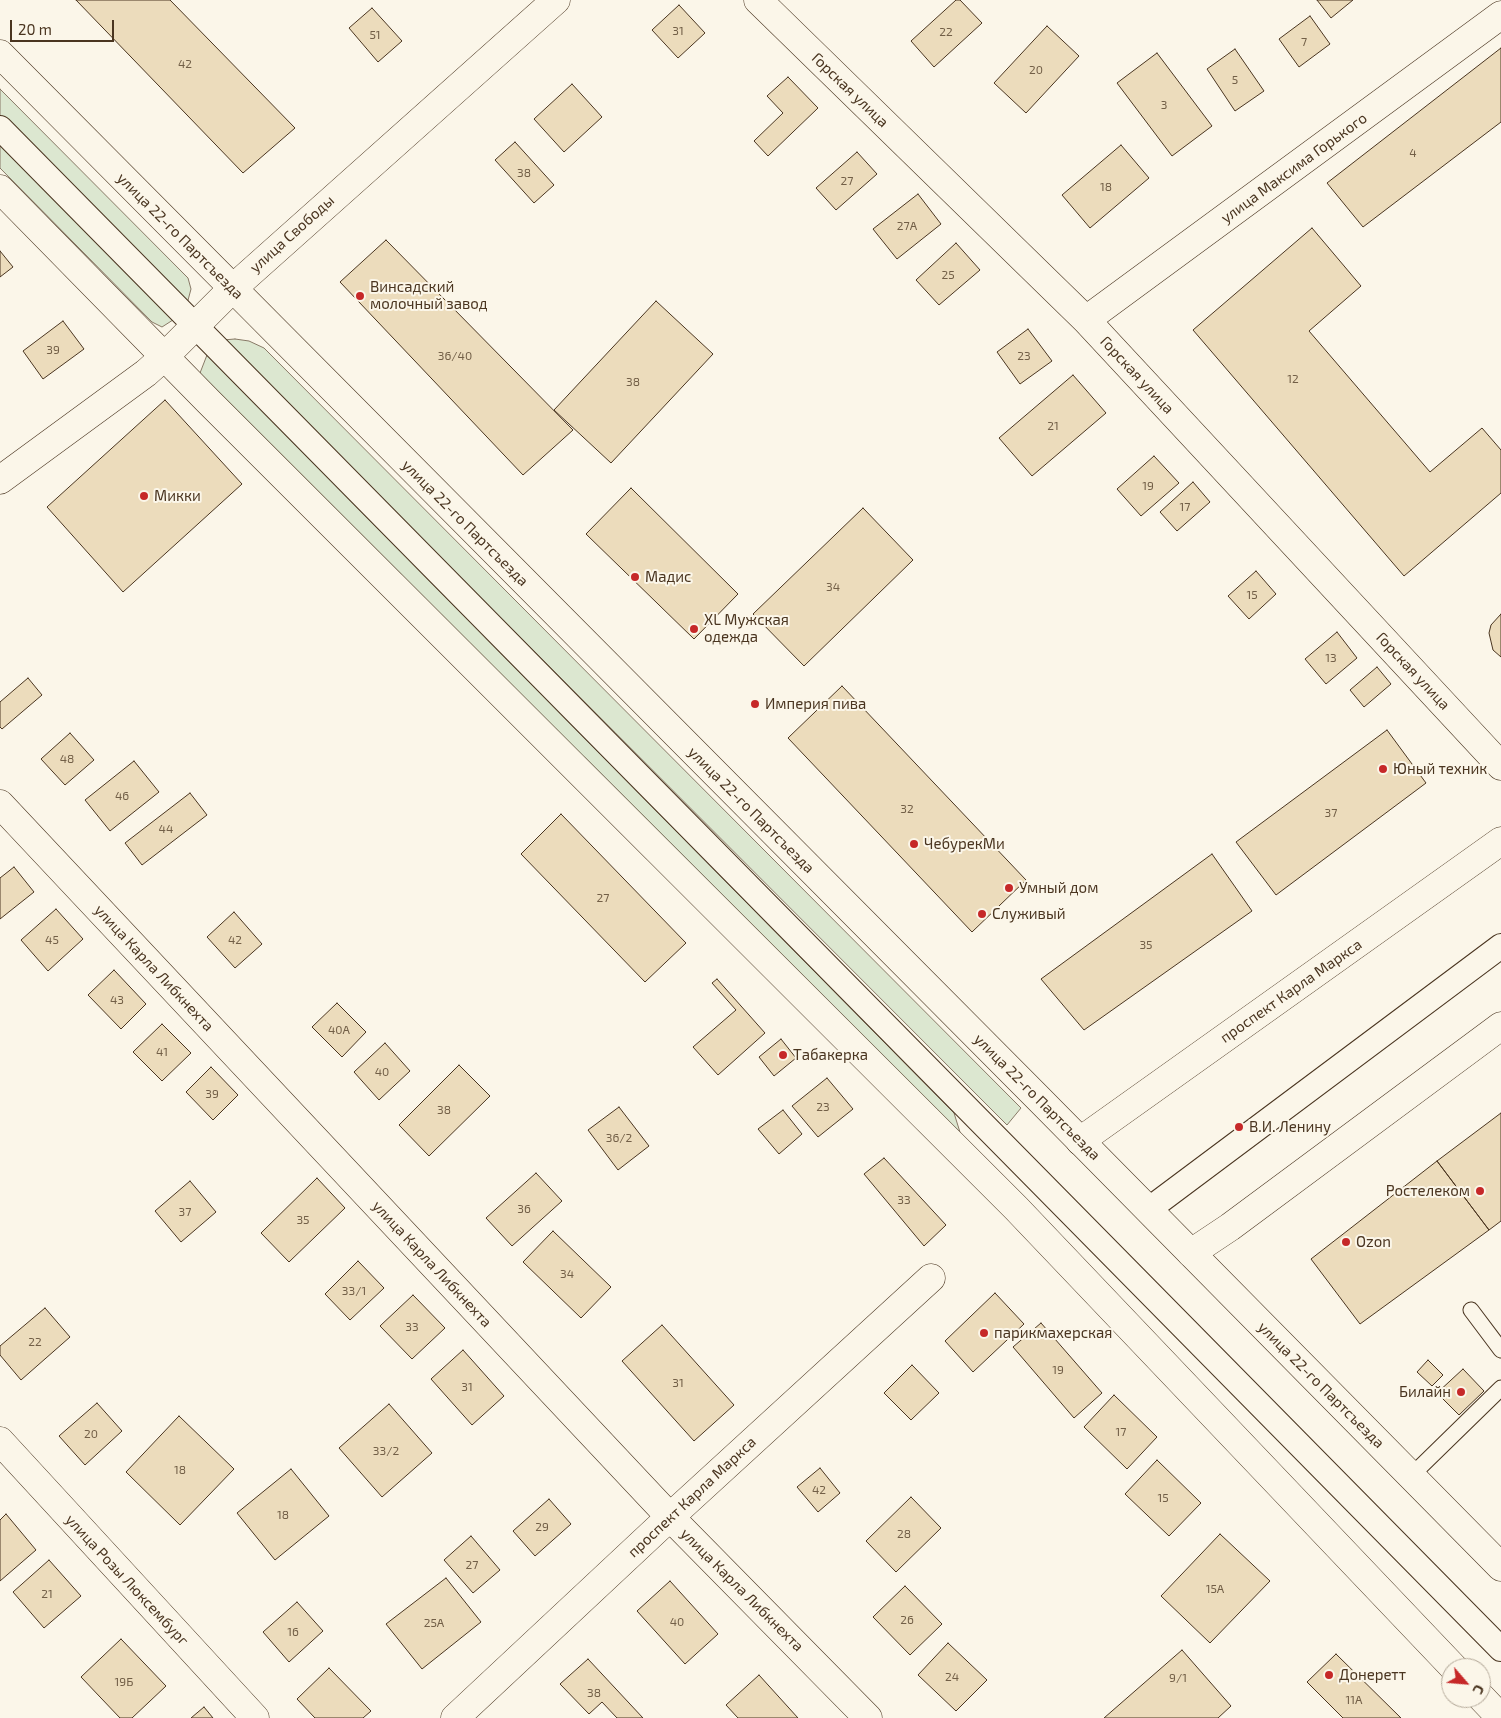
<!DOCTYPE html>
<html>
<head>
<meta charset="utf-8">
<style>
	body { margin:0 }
	#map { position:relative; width:1501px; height:1718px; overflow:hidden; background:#fbf6e9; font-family:"Exo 2",sans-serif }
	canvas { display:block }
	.north { position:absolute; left:1441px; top:1658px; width:50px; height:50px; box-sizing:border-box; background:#fbf6e9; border:1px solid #b4a999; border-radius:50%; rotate:117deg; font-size:14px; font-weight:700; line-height:20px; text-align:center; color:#4a3520 }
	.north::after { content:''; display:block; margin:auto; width:18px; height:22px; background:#c62828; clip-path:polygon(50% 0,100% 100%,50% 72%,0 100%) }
	.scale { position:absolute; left:10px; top:20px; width:104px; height:22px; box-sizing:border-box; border:2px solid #4a3520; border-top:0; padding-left:6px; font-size:15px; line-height:18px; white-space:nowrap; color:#4a3520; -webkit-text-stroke:4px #fbf6e9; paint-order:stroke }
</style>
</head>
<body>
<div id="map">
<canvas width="1501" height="1718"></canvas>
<div class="north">С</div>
<div class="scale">20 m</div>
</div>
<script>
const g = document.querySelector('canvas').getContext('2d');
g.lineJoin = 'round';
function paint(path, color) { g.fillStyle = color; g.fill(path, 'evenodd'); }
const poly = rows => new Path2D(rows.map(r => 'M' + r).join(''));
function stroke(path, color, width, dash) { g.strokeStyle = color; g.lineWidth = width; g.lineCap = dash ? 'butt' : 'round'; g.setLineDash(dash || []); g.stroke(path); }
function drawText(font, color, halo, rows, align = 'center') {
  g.font = font + ' "Exo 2",sans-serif'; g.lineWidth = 4; g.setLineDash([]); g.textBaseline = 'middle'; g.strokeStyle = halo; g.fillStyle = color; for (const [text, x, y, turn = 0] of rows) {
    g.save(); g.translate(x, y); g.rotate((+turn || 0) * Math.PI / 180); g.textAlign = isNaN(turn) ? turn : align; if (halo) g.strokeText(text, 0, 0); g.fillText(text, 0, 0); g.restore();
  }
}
const green = poly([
	[0,89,188,278,191,289,187,304,0,115,0,89],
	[0,141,176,318,162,327,152,322,0,168,0,141],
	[235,339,249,341,264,348,1021,1108,1007,1125,223,340,235,339],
	[207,355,954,1113,964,1145,209,392,200,373,207,355]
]);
paint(green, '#dce7d0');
stroke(green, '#887966', 1);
const building = poly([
	[76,0,170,0,295,128,243,173,76,0],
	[956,0,960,0,982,23,934,67,911,41,956,0],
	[1317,0,1353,0,1331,18,1317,0],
	[679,5,705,33,678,58,652,30,679,5],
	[372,8,402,41,378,62,349,28,372,8],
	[1310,16,1330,44,1299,67,1279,39,1310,16],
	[1047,26,1079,56,1026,113,994,83,1047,26],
	[1501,48,1501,122,1363,227,1327,183,1501,48],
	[1235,49,1264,91,1235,111,1207,69,1235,49],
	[1157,53,1212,126,1172,156,1117,83,1157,53],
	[788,77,818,108,768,156,754,141,783,113,767,96,788,77],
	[572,84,602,117,564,152,534,119,572,84],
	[515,142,554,185,534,203,495,160,515,142],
	[1121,145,1149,178,1090,228,1062,195,1121,145],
	[857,152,877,174,836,210,816,188,857,152],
	[918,194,941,224,897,259,873,229,918,194],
	[1312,228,1361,286,1309,331,1430,472,1482,428,1501,450,1501,493,1404,576,1193,330,1312,228],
	[386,240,573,430,523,475,340,282,386,240],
	[956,243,980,270,939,305,916,280,956,243],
	[0,251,13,267,0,277,0,251],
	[656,301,713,354,611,463,554,410,656,301],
	[63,321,84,349,43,379,23,351,63,321],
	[1028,329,1052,361,1020,384,997,352,1028,329],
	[1073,375,1106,413,1032,476,999,438,1073,375],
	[165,400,242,484,123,592,47,507,165,400],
	[1154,456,1179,483,1141,516,1117,489,1154,456],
	[1193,482,1210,502,1177,531,1160,512,1193,482],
	[631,488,738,594,694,639,586,534,631,488],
	[863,508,913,560,804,666,753,614,863,508],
	[1256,571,1276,594,1249,619,1228,596,1256,571],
	[1501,614,1501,657,1493,650,1489,633,1491,625,1501,614],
	[1337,632,1357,658,1326,684,1305,659,1337,632],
	[1377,667,1391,684,1364,707,1350,690,1377,667],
	[28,678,42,695,2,729,0,727,0,702,28,678],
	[842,686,1026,880,972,932,788,738,842,686],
	[1387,730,1426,783,1276,895,1236,842,1387,730],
	[70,733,94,760,65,785,41,759,70,733],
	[134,761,159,792,110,831,85,800,134,761],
	[190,793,207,815,142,865,125,843,190,793],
	[561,814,686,943,645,982,521,854,561,814],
	[1212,854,1252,911,1084,1030,1041,979,1212,854],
	[14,867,34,892,0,919,0,878,14,867],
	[56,909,83,939,48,971,21,940,56,909],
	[234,912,262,944,235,968,207,937,234,912],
	[114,970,146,1004,121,1029,88,995,114,970],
	[717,979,765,1033,718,1075,693,1047,736,1010,712,983,717,979],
	[337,1003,366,1032,342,1057,312,1027,337,1003],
	[162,1024,191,1053,162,1081,133,1052,162,1024],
	[781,1039,796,1058,774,1076,759,1057,781,1039],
	[385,1043,410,1071,379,1100,354,1072,385,1043],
	[459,1065,490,1096,429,1156,399,1125,459,1065],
	[211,1067,238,1095,213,1120,186,1092,211,1067],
	[827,1078,853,1109,818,1137,792,1106,827,1078],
	[619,1107,649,1146,618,1170,588,1130,619,1107],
	[783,1110,802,1134,779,1154,758,1129,783,1110],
	[1501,1113,1501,1221,1489,1230,1437,1161,1501,1113],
	[884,1158,946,1225,924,1246,864,1174,884,1158],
	[1437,1161,1489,1230,1360,1324,1311,1259,1437,1161],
	[536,1173,562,1201,512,1246,486,1218,536,1173],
	[317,1178,345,1208,289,1262,261,1233,317,1178],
	[190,1181,216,1212,181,1242,155,1211,190,1181],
	[553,1231,611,1287,581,1318,523,1262,553,1231],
	[358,1261,384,1288,350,1320,325,1294,358,1261],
	[995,1293,1024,1324,973,1372,945,1341,995,1293],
	[413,1295,445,1328,412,1359,380,1326,413,1295],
	[45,1308,70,1337,21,1380,0,1355,0,1346,45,1308],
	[1041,1323,1102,1393,1074,1418,1013,1347,1041,1323],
	[662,1325,734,1405,694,1441,622,1361,662,1325],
	[463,1350,504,1396,472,1425,431,1379,463,1350],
	[1428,1360,1443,1375,1432,1386,1417,1372,1428,1360],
	[912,1365,939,1393,911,1420,884,1393,912,1365],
	[1463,1369,1484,1391,1459,1415,1437,1393,1463,1369],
	[1114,1395,1157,1437,1127,1469,1084,1427,1114,1395],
	[97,1403,122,1431,85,1465,59,1436,97,1403],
	[389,1404,432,1453,382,1497,339,1448,389,1404],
	[179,1416,234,1469,180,1525,126,1472,179,1416],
	[1157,1460,1201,1503,1169,1536,1125,1494,1157,1460],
	[820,1468,840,1493,818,1512,797,1487,820,1468],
	[291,1469,329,1516,275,1560,237,1513,291,1469],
	[911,1497,941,1528,896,1572,866,1541,911,1497],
	[549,1499,571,1524,535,1556,513,1531,549,1499],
	[6,1514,36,1550,0,1581,0,1520,6,1514],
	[1220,1534,1270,1581,1210,1643,1161,1596,1220,1534],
	[471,1536,500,1570,473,1593,444,1560,471,1536],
	[49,1560,81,1596,44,1628,13,1592,49,1560],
	[446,1578,481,1622,422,1669,386,1624,446,1578],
	[670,1581,718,1634,685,1664,637,1611,670,1581],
	[905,1586,942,1624,910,1655,873,1617,905,1586],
	[297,1602,323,1631,289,1662,263,1632,297,1602],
	[121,1639,166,1686,132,1718,120,1718,81,1677,121,1639],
	[948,1643,987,1680,956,1711,918,1675,948,1643],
	[1182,1650,1231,1706,1218,1718,1104,1718,1182,1650],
	[1336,1654,1401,1718,1343,1718,1307,1682,1336,1654],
	[588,1659,643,1718,617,1718,602,1702,589,1714,560,1684,588,1659],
	[329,1668,371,1711,363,1718,315,1718,297,1699,329,1668],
	[759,1675,798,1718,738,1718,726,1705,759,1675],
	[204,1707,213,1718,191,1718,204,1707]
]);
paint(building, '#ecdcbc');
stroke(building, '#4a3520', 1);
const service = poly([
	[1471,1310,1501,1350],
	[1411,1476,1501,1388]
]);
const pedestrian = poly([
	[0,128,1501,1649],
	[1148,1210,1501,946]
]);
const minor = poly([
	[758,0,1086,320,1501,766],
	[1086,320,1501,15],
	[0,480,146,373,164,357,232,289,556,0],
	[0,804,670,1517,868,1718],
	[0,1441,255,1718],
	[455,1718,670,1517,931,1278]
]);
const tertiary = poly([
	[1080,1141,1501,841],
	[1191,1253,1230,1227,1501,1026]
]);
const secondary = poly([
	[0,54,1040,1100,1501,1567],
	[0,189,208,401,1016,1208,1454,1668],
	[1481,1697,1501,1718]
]);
stroke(service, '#4a3520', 17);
stroke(pedestrian, '#4a3520', 26);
stroke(minor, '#4a3520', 29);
stroke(tertiary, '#4a3520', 29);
stroke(secondary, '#4a3520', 29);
stroke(service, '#fbf6e9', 15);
stroke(pedestrian, '#fbf6e9', 24);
stroke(minor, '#fbf6e9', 28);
stroke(tertiary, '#fbf6e9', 28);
stroke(secondary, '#fbf6e9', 28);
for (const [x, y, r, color] of [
	[360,296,5,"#c62828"],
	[144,496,5,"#c62828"],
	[635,577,5,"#c62828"],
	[694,629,5,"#c62828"],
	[755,704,5,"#c62828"],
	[1383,769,5,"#c62828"],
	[914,844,5,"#c62828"],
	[1009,888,5,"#c62828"],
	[982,914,5,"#c62828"],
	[783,1055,5,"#c62828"],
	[1239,1127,5,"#c62828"],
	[1480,1191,5,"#c62828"],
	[1346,1242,5,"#c62828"],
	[984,1333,5,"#c62828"],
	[1461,1392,5,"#c62828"],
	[1329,1675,5,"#c62828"]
]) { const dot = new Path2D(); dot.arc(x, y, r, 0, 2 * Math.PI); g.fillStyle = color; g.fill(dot); stroke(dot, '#fbf6e9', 2); }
drawText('12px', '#725f47', null, [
	["31",678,31],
	["22",946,32],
	["51",375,35],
	["7",1304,42],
	["42",185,64],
	["20",1036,70],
	["5",1235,80],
	["3",1164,105],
	["4",1413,153],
	["38",524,173],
	["27",847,181],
	["18",1106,187],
	["27А",907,226],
	["25",948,275],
	["39",53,350],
	["36/40",455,356],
	["23",1024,356],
	["12",1293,379],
	["38",633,382],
	["21",1053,426],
	["19",1148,486],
	["17",1185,507],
	["34",833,587],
	["15",1252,595],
	["13",1331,658],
	["48",67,759],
	["46",122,796],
	["32",907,809],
	["37",1331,813],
	["44",166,829],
	["27",603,898],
	["45",52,940],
	["42",235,940],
	["35",1146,945],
	["43",117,1000],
	["40А",339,1030],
	["41",162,1052],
	["40",382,1072],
	["39",212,1094],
	["23",823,1107],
	["38",444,1110],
	["36/2",619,1138],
	["33",904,1200],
	["36",524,1209],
	["37",185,1212],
	["35",303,1220],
	["34",567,1274],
	["33/1",354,1291],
	["33",412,1327],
	["22",35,1342],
	["19",1058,1370],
	["31",678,1383],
	["31",467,1387],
	["17",1121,1432],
	["20",91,1434],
	["33/2",386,1451],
	["18",180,1470],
	["42",819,1490],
	["15",1163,1498],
	["18",283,1515],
	["29",542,1527],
	["28",904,1534],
	["27",472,1565],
	["15А",1215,1589],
	["21",47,1594],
	["26",907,1620],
	["40",677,1622],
	["25А",434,1623],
	["16",293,1632],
	["24",952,1677],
	["9/1",1178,1678],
	["19Б",124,1682],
	["38",594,1693],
	["11А",1354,1700]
]);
drawText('15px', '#4a3520', '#fbf6e9', [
	["Горская улица",850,90,44],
	["улица Максима Горького",1294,168,-36],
	["улица Свободы",292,234,-42],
	["улица 22-го Партсъезда",180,236,45],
	["Горская улица",1137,375,47],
	["улица 22-го Партсъезда",465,523,45],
	["Горская улица",1413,671,47],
	["улица 22-го Партсъезда",751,810,45],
	["улица Карла Либкнехта",154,968,47],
	["проспект Карла Маркса",1291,991,-35],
	["улица 22-го Партсъезда",1037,1097,45],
	["улица Карла Либкнехта",432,1264,47],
	["улица 22-го Партсъезда",1321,1385,45],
	["проспект Карла Маркса",692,1497,-43],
	["улица Розы Люксембург",127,1580,47],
	["улица Карла Либкнехта",742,1590,45]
]);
drawText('15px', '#4a3520', '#fbf6e9', [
	["Винсадский",370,287],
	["молочный завод",370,304],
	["Микки",154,496],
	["Мадис",645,577],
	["XL Мужская",704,620],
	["одежда",704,637],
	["Империя пива",765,704],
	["Юный техник",1393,769],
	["ЧебурекМи",924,844],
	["Умный дом",1019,888],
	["Служивый",992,914],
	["Табакерка",793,1055],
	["В.И. Ленину",1249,1127],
	["Ростелеком",1470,1191,"right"],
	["Ozon",1356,1242],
	["парикмахерская",994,1333],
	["Билайн",1451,1392,"right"],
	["Донеретт",1339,1675]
], 'left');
</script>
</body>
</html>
